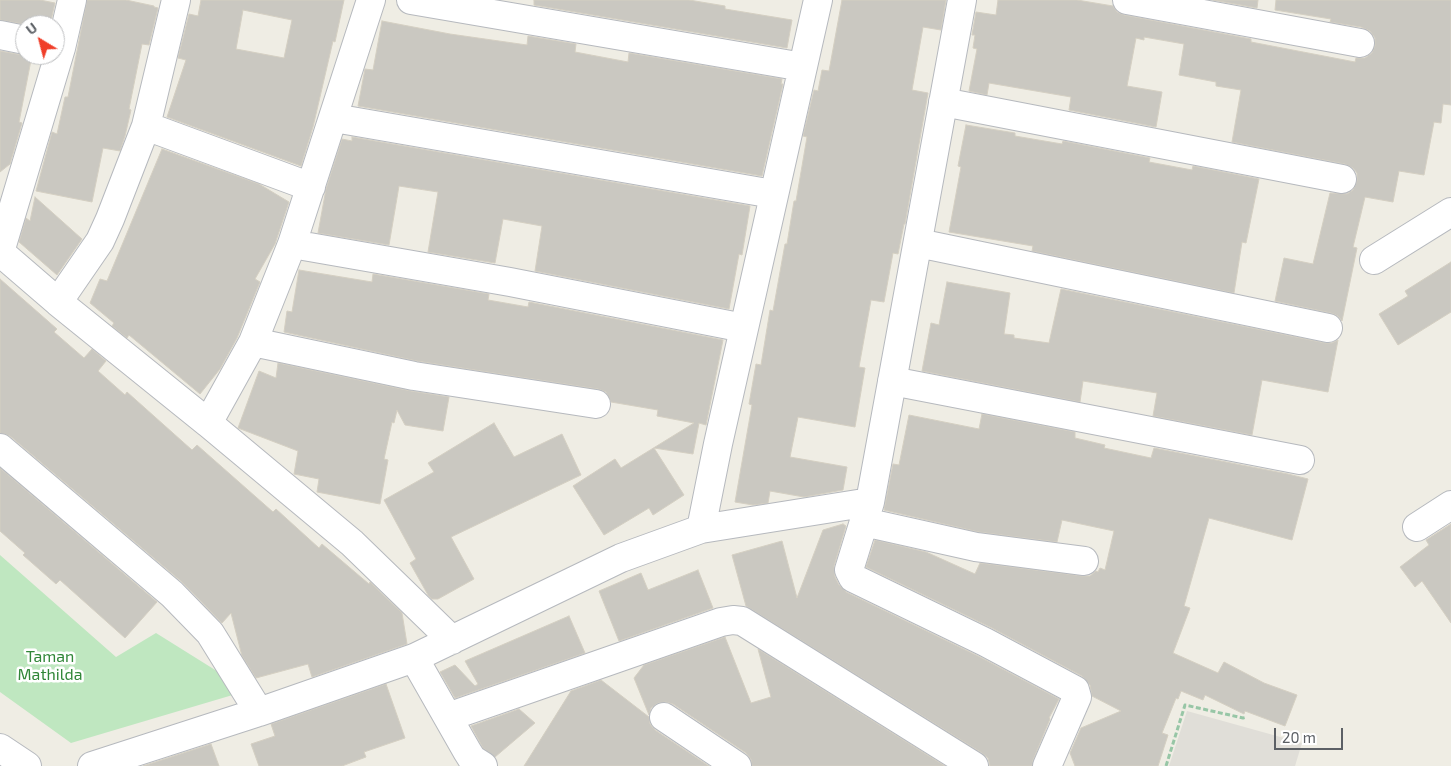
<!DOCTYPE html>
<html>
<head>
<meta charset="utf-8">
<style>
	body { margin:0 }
	#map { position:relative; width:1451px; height:766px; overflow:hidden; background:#efede4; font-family:"Exo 2",sans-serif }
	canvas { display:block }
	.north { position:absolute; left:15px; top:15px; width:50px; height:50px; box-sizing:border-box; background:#fff; border:1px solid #bebfc1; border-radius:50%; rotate:323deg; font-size:14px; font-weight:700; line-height:20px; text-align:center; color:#5c6065 }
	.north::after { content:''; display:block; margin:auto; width:18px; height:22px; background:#f03e29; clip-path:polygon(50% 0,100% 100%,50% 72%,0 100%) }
	.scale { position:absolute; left:1274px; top:728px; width:69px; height:22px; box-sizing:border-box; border:2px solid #5c6065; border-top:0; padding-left:6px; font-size:15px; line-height:18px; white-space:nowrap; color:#5c6065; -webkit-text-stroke:4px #fff; paint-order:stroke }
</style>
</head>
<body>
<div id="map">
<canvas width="1451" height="766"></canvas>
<div class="north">U</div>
<div class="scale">20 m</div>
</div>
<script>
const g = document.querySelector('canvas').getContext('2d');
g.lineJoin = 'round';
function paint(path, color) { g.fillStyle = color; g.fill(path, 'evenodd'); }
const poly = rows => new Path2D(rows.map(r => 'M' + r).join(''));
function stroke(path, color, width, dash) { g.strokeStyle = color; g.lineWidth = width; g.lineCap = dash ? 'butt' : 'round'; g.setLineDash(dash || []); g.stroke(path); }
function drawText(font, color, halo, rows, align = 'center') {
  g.font = font + ' "Exo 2",sans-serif'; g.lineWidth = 5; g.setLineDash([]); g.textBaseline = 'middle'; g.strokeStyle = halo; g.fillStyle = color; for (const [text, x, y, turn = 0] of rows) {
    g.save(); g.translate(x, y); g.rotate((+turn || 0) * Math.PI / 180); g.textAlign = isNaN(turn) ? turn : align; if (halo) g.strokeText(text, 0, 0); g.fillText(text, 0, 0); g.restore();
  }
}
paint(poly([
	[1187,711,1302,743,1295,766,1169,766]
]), '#e0ded8');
paint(poly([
	[0,555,116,657,156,633,220,673,236,694,71,743,0,692]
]), '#bfe7c0');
const building = poly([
	[0,0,40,0,55,3,50,25,29,25,0,20,0,0],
	[87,0,126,0,154,6,154,7,158,8,149,45,142,44,129,109,131,110,125,136,120,151,103,148,92,202,36,191,52,132,57,134,65,97,68,97,87,0],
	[201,0,344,0,335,42,333,41,313,127,301,166,167,117,186,60,178,58,189,14,198,16,201,0],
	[243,10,292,20,284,58,236,49,243,10],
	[534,0,689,0,725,6,725,9,792,20,787,48,534,5,534,0],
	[842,0,946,0,941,30,923,27,912,90,928,93,905,224,904,224,898,254,893,253,884,302,871,300,859,367,865,368,855,427,798,417,790,457,847,467,843,490,804,497,770,491,768,503,753,505,735,502,752,405,749,404,756,364,761,365,770,310,773,311,785,244,787,244,794,201,796,201,807,137,803,136,814,90,818,91,822,70,829,71,842,0],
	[998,0,1077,0,1113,6,1117,12,1124,15,1251,39,1251,42,1355,62,1356,58,1365,58,1372,53,1375,46,1375,38,1370,31,1361,27,1330,22,1331,19,1275,10,1276,0,1451,0,1451,105,1443,104,1441,123,1434,122,1424,175,1399,171,1393,202,1365,197,1353,247,1357,248,1342,321,1338,316,1331,313,1275,301,1284,258,1313,264,1330,193,1347,194,1353,190,1357,181,1357,173,1353,168,1345,164,1232,142,1241,90,1216,86,1216,82,1179,75,1184,44,1144,37,1144,40,1136,38,1127,86,1162,92,1156,127,1069,110,1071,97,989,83,987,95,969,91,977,49,973,48,975,35,972,35,976,12,996,15,998,0],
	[1213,0,1258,0,1257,8,1213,0],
	[382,21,450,34,527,45,528,36,576,44,575,52,628,62,629,53,782,79,781,84,783,84,762,176,358,106,365,69,373,70,382,21],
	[0,51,22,55,32,55,19,122,22,123,10,164,0,172,0,51],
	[966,125,1015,133,1015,136,1062,144,1063,141,1150,158,1149,162,1192,170,1193,166,1259,179,1246,243,1242,242,1234,293,1032,251,1033,246,949,232,961,167,958,166,966,125],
	[352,137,750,206,742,255,739,254,729,309,535,271,542,226,503,219,495,263,428,252,438,192,399,186,389,245,318,233,326,189,342,139,352,141,352,137],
	[162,149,259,184,289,202,275,244,255,279,260,282,237,338,220,369,200,394,129,335,127,338,112,326,114,323,90,303,100,279,107,281,162,149],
	[35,197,82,239,57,275,19,242,26,218,30,221,35,197],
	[1451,262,1451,312,1398,345,1379,314,1408,296,1405,291,1451,262],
	[299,270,372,282,373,274,489,294,488,300,528,307,529,302,723,340,706,425,699,423,693,454,654,448,684,495,653,515,649,508,604,535,573,486,615,459,621,468,694,423,657,416,658,410,611,402,606,392,598,389,417,361,284,332,287,311,292,312,299,270],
	[0,279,57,329,54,332,84,358,92,349,106,361,98,371,125,395,127,392,192,450,197,445,273,512,276,509,319,548,322,544,369,584,370,582,402,613,407,644,312,677,308,664,256,678,242,656,231,613,222,623,182,582,10,436,0,433,0,279],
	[947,282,1010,293,1004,334,1014,335,1014,338,1049,343,1061,289,1325,343,1332,343,1338,340,1328,392,1262,380,1252,435,1153,416,1157,393,1083,381,1080,402,922,371,931,323,939,325,947,282],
	[278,363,411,391,449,397,443,431,405,425,397,410,394,423,392,422,384,459,388,460,380,504,317,492,319,479,294,474,298,451,238,428,259,371,276,378,278,363],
	[982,414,1075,432,1075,438,1105,445,1104,448,1151,458,1154,448,1288,474,1308,479,1292,540,1209,518,1184,606,1190,608,1173,653,1218,673,1224,662,1264,683,1297,695,1285,726,1245,711,1244,714,1205,695,1203,700,1181,691,1178,699,1176,698,1162,733,1168,735,1158,766,1075,766,1070,753,1081,728,1121,711,1092,696,1090,685,1082,676,992,628,866,567,875,540,926,552,975,574,980,563,1082,576,1090,576,1096,571,1098,572,1100,568,1105,570,1114,531,1062,520,1057,542,979,532,884,510,893,464,899,465,909,415,979,429,982,414],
	[494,423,514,457,562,434,581,475,451,537,474,579,438,599,432,599,428,595,410,563,416,559,384,500,434,472,428,463,494,423],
	[0,468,157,602,125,638,60,580,56,584,23,555,25,553,0,531,0,468],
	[843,524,846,526,834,566,835,577,839,585,846,592,978,656,1059,699,1049,718,1050,719,1033,760,1032,766,990,766,988,758,982,753,746,606,732,555,782,541,797,598,823,530,843,524],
	[1451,524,1451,623,1422,581,1415,587,1400,567,1429,545,1426,540,1451,524],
	[698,570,713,608,619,641,599,591,641,573,648,590,698,570],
	[569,616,585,653,455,698,440,672,455,665,475,686,478,684,465,661,569,616],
	[725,637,751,703,771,697,758,649,945,766,752,766,751,759,746,753,673,704,666,702,658,703,651,708,649,715,634,678,644,665,725,637],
	[601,680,649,717,650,724,655,730,709,766,524,766,571,691,601,680],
	[386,684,405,738,364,752,366,757,342,766,259,766,251,744,275,736,271,724,386,684],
	[519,709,535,723,495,757,483,748,471,726,519,709],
	[211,744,219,766,143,766,211,744]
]);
paint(building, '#cac8c1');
stroke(building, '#d4cfc2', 1);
const minor = poly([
	[176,0,146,126,311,187],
	[371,0,292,244,253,342,208,423,352,543,452,640],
	[411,0,803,67],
	[962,0,870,502,849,570,853,578,985,642,1075,690,1077,697,1047,766],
	[1127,0,1360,43],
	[0,35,25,40],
	[943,102,1342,179],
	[334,118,773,194],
	[918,243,1328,328],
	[292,244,510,282,744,328],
	[0,252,58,302,208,423],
	[0,252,61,48,72,0],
	[1374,260,1451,212],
	[58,302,100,241,110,219,146,126],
	[253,342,414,376,596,404],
	[892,381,1300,460],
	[0,448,172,594,210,633,259,712],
	[864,522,976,547,1084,561],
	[1417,527,1451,505],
	[701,529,718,444,818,0],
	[414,658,467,751,472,759,483,766],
	[448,717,721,622,733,620,742,621,974,766],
	[664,717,737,766],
	[0,748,27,766],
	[92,766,259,712,414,658,621,558,701,529,870,502]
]);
stroke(minor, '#b6b9be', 30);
stroke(poly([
	[1166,766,1185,705,1243,718,1247,717]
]), '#97c6a6', 3, [5, 2.5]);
stroke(minor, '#fff', 28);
drawText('16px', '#318638', '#fff', [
	["Taman",50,657],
	["Mathilda",50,675]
]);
</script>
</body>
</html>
